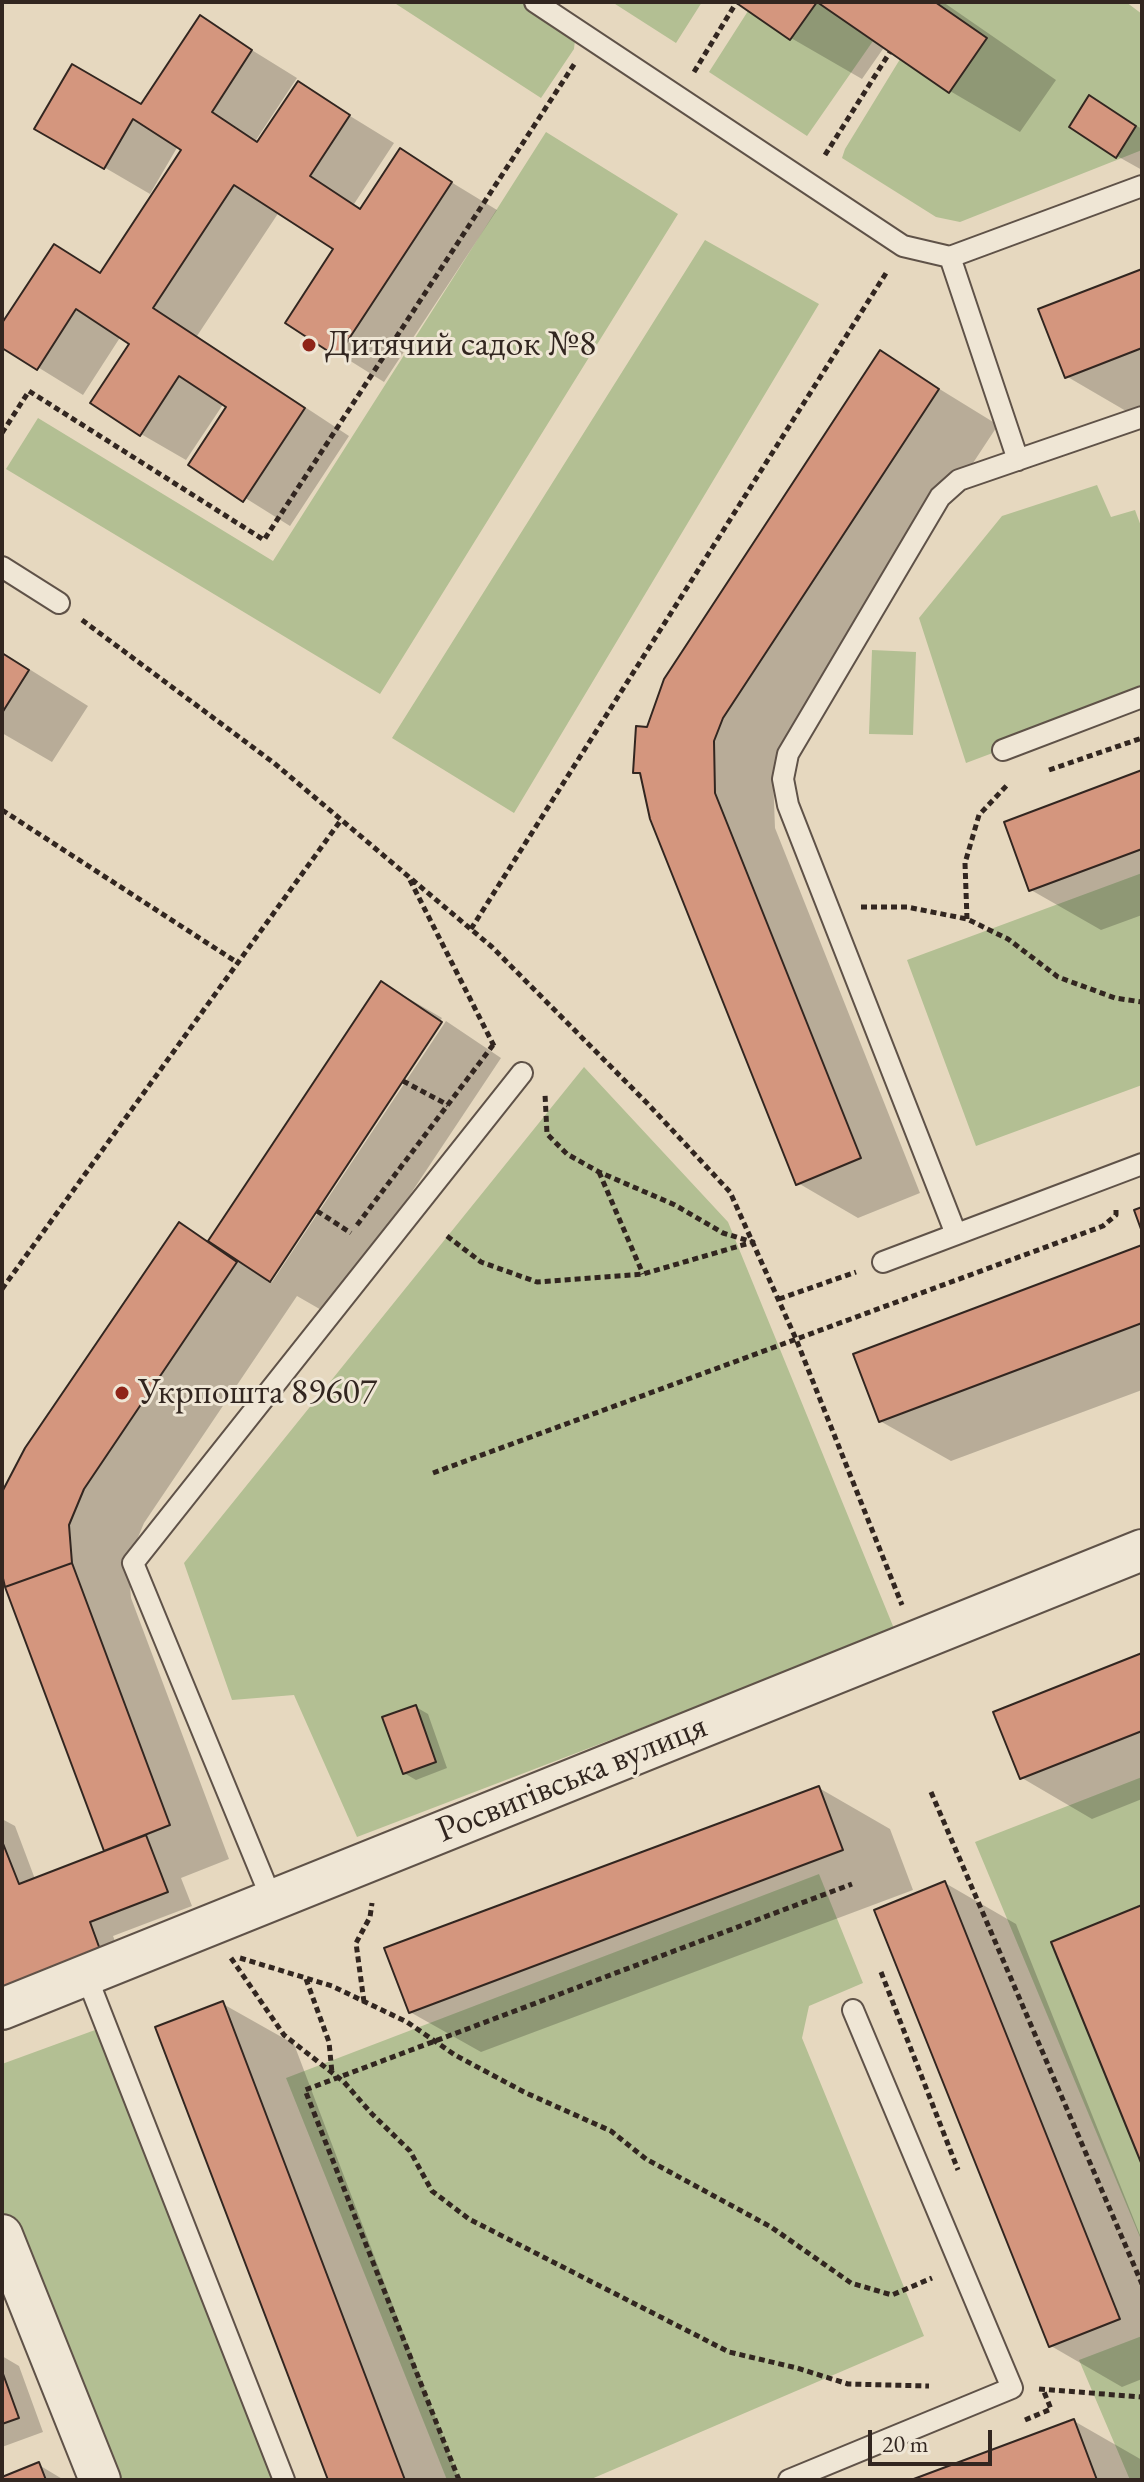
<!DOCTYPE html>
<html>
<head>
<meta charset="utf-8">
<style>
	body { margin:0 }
	#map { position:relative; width:1144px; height:2482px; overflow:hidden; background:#e6d8bf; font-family:"EB Garamond",serif }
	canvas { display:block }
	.frame { position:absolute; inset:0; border:4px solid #322620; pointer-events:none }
	.scale { position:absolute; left:868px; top:2430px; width:124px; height:36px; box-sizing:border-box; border:4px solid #322620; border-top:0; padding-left:10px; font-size:24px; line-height:28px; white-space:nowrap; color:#322620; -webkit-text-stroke:6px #efe6d5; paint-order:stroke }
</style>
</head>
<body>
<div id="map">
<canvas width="1144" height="2482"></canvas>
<div class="frame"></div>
<div class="scale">20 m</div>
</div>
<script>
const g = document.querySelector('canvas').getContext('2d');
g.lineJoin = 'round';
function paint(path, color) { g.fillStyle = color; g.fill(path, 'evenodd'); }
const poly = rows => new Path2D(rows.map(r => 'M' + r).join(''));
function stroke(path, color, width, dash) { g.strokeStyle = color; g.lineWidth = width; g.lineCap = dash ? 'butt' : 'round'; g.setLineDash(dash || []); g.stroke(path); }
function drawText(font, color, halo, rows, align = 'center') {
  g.font = font + ' "EB Garamond",serif'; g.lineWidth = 6; g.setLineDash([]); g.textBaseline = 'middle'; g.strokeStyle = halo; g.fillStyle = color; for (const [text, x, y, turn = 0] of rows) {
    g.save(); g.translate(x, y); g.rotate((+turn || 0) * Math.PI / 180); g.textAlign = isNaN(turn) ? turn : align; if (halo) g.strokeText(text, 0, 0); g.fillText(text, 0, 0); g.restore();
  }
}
paint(poly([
	[393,2,525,2,568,31,575,40,574,49,541,98],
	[612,2,702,2,676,43],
	[817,2,873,41,807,136,709,72,748,11,790,40],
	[935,2,1126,2,1142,14,1142,150,960,222,936,217,842,158,845,149],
	[546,132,678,214,380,694,6,469,38,418,273,561],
	[705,240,819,304,514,813,392,738],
	[1097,485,1111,517,1135,510,1142,529,1142,697,966,763,919,618,1002,516],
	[872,650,916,652,913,735,869,734],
	[1142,873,1142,1085,976,1146,907,960],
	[584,1067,728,1222,895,1631,357,1837,294,1695,232,1700,184,1563],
	[1142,1777,1142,2242,975,1842],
	[819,1874,863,1983,809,2006,802,2038,924,2336,589,2480,447,2480,286,2078],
	[106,2026,284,2480,100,2480,2,2235,2,2064],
	[1142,2336,1142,2480,1130,2480,1079,2360]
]), '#b3bf93');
paint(poly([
	[739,2,943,2,1056,80,1020,132,950,91,885,46,862,79,791,38],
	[200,18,297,78,256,140,260,142,298,84,394,143,354,204,362,209,400,151,497,210,384,382,288,322,336,249,279,212,197,336,349,436,290,526,191,464,229,406,224,403,186,460,141,434,132,344,121,336,83,395,2,345,2,327,54,246,102,274,184,149,178,146,150,194,37,128,142,107],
	[1090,98,1142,129,1142,170,1117,156],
	[1142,271,1142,405,1126,411,1066,376],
	[881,353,998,425,783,752,773,776,775,828,920,1193,858,1218,798,1183,643,776,635,771,648,729],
	[2,652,88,706,52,762,2,733],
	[1142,772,1142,915,1101,930,1031,890],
	[382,983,442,1018,267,1282,272,1282,446,1021,501,1058,330,1315,297,1296,144,1523,128,1561,131,1598,229,1859,181,1878,192,1906,113,1936,126,1969,2,2005,2,1819,15,1826,35,1879,106,1852,7,1586,2,1565,2,1496,179,1225,209,1242],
	[1142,1247,1142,1390,951,1461,880,1421],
	[1142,1655,1142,1799,1092,1819,1022,1778],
	[416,1707,428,1714,447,1768,416,1780,404,1773],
	[819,1788,890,1829,913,1890,481,2052,410,2012],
	[945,1883,1016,1924,1142,2240,1142,2379,1122,2387,1051,2346],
	[223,2004,294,2044,459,2480,330,2480],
	[2,2356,19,2366,43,2432,2,2447],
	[1074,2421,1142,2460,1142,2480,916,2480],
	[39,2465,64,2480,2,2480]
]), '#0003');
const building = poly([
	[735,2,817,2,790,40,735,2],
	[817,2,935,2,987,38,949,93,817,2],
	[200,15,252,50,212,112,257,142,298,81,350,115,310,176,360,209,400,148,452,182,337,357,285,323,333,249,234,185,153,308,305,408,243,502,188,465,226,407,179,376,140,436,90,403,129,344,76,309,37,370,2,348,2,323,54,244,100,273,181,150,133,119,104,169,34,129,72,64,141,104,200,15],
	[1089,95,1136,126,1116,158,1069,127,1089,95],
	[1142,269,1142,348,1065,378,1038,309,1142,269],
	[880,350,939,389,723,718,714,741,715,793,861,1158,796,1185,650,819,640,773,633,773,636,726,647,727,664,679,880,350],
	[2,653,29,670,2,713,2,653],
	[1142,770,1142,849,1029,891,1004,822,1142,770],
	[381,981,442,1022,270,1282,208,1241,381,981],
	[1142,1207,1142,1232,1134,1210,1142,1207],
	[179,1222,237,1262,84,1489,69,1525,72,1563,5,1587,2,1574,2,1492,25,1448,179,1222],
	[1142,1245,1142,1323,879,1422,853,1354,1142,1245],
	[72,1563,170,1825,104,1851,5,1587,72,1563],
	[1142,1653,1142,1731,1020,1779,993,1712,1142,1653],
	[416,1705,436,1762,403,1774,382,1717,416,1705],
	[819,1786,843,1850,409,2013,384,1948,819,1786],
	[146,1835,168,1892,90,1922,102,1955,2,1994,2,1841,19,1884,146,1835],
	[945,1881,1120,2319,1049,2347,874,1910,945,1881],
	[1142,1905,1142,2165,1051,1942,1142,1905],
	[223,2001,405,2480,328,2480,155,2027,223,2001],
	[2,2371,19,2418,2,2424,2,2371],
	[1074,2419,1097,2480,911,2480,1074,2419],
	[39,2462,46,2480,2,2480,2,2477,39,2462]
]);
paint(building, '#d4967e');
stroke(building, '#322620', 2);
const lane = poly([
	[535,2,903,246,950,257,1142,186],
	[950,257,1018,460],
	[2,567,59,603],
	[1003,750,1142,697],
	[956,1234,788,805,783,779,788,754,940,497,959,480,1142,417],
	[883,1262,1142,1164],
	[272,1900,133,1563,522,1073],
	[86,1975,284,2480],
	[789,2480,1012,2388,853,2010]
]);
const street = poly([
	[2,2009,1142,1550],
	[2,2235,100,2480]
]);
stroke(lane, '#5f5248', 24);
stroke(street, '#5f5248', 44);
stroke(poly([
	[694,72,736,3],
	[825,155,890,52],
	[2,433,29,391,264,540,575,63],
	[82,620,274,763,492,947,647,1103,730,1192,796,1339,902,1605],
	[1049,770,1142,738],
	[2,810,238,963],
	[410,880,494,1046],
	[861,907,907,907,967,919,1008,939,1058,977,1115,998,1142,1002],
	[967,919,965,863,979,815,1009,783],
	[471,929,888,270],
	[403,1081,448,1105],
	[599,1172,643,1274],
	[317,1211,351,1233],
	[357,1225,493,1045],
	[447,1236,481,1262,537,1282,643,1274,753,1242,723,1233,675,1205,599,1172,567,1154,547,1134,545,1094],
	[2,1289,341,820],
	[779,1299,856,1272],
	[433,1473,1103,1226,1116,1215,1116,1207],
	[931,1792,1142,2284],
	[231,1958,284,2035,344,2082,372,2114,410,2151,432,2191,469,2219,729,2352,797,2368,848,2384,929,2386],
	[240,1958,332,1986,407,2022,455,2055,524,2092,611,2131,646,2159,771,2227,851,2283,892,2295,932,2278],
	[881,1972,958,2170],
	[306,1979,329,2042,332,2073],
	[364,2002,356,1943,370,1917,372,1903],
	[1039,2389,1142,2397],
	[1025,2420,1051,2409,1044,2392],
	[459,2480,305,2090,852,1884]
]), '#322620', 5, [6, 4]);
stroke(lane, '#efe6d5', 20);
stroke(street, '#efe6d5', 40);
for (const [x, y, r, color] of [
	[309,345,8,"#8f2418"],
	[122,1393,8,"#8f2418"]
]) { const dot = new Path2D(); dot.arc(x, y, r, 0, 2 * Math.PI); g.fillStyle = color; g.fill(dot); stroke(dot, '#efe6d5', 3); }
drawText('36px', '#322620', '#efe6d5', [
	["Дитячий садок №8",325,345],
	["Укрпошта 89607",138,1393]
], 'left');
drawText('36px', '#322620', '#efe6d5', [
	["Росвигівська вулиця",572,1779,-22]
]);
</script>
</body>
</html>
